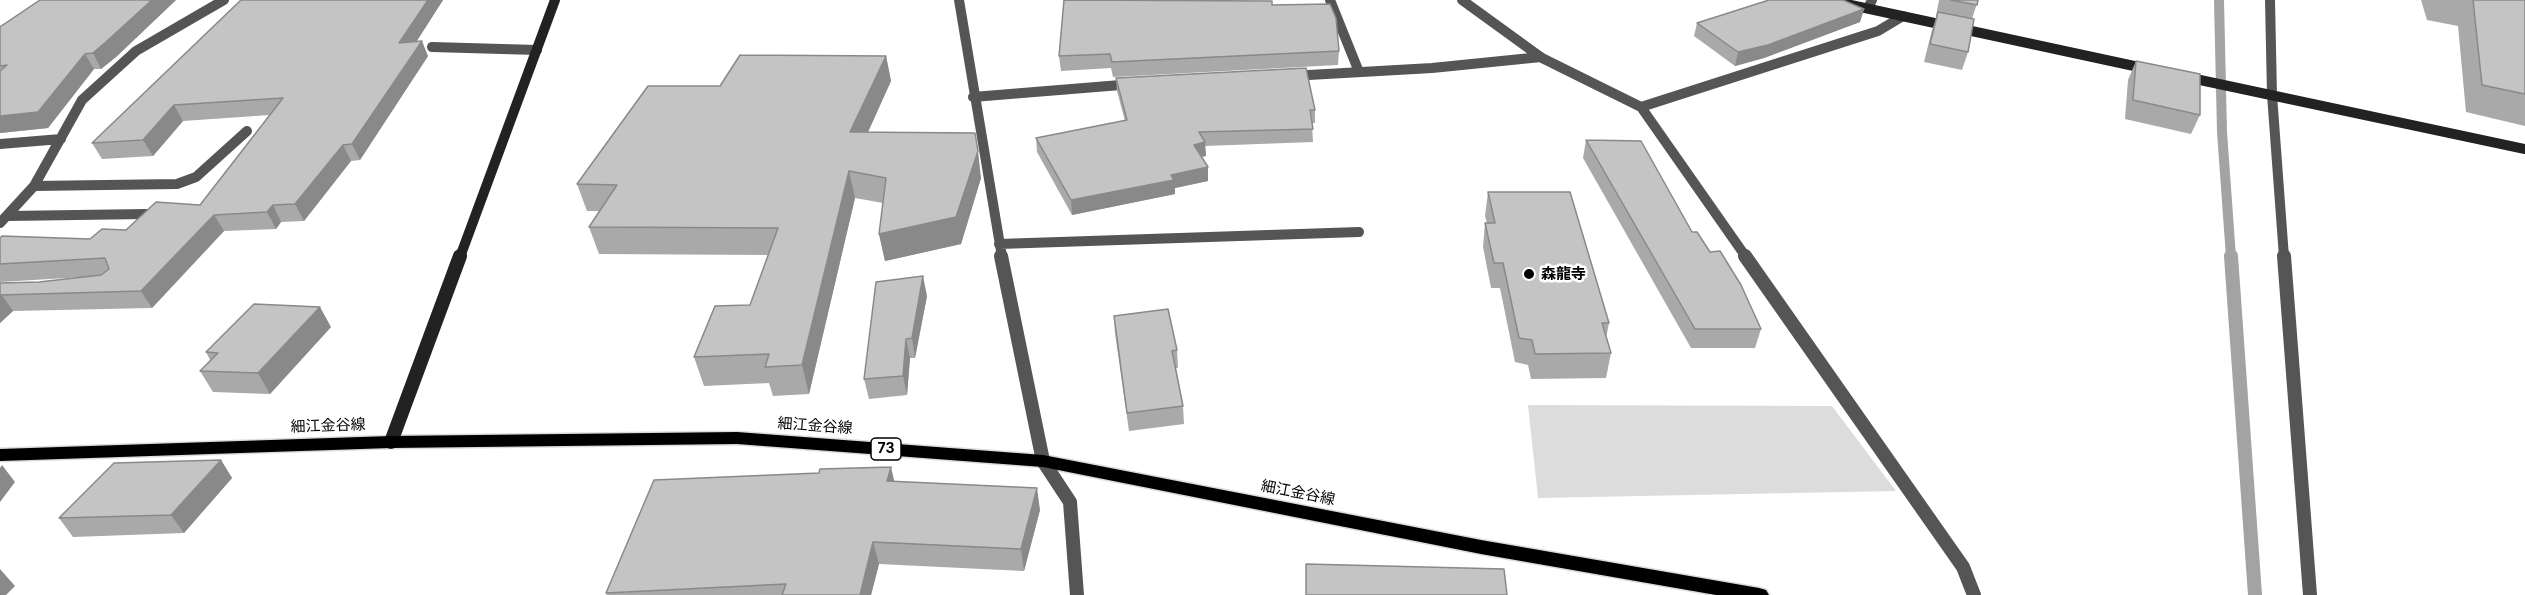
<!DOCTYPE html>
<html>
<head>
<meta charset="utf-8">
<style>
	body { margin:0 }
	canvas { display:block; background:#fff }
</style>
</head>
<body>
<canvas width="2525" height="595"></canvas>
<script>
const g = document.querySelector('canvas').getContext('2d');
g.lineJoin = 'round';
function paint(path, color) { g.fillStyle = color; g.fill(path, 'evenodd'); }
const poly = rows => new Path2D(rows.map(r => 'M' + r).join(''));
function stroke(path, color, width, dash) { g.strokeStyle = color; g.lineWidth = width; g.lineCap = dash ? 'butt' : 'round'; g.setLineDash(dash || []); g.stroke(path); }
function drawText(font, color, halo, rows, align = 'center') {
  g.font = font + ' Inter,"Noto Sans JP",sans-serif'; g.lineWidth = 5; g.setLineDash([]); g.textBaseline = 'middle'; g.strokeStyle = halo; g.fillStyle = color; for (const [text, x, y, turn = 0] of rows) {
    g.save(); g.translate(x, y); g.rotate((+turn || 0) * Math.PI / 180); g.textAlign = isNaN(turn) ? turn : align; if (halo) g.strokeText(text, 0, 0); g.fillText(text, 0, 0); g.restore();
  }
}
paint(poly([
	[1528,405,1832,406,1896,491,1538,498]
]), '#dcdcdc');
stroke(poly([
	[2219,0,2222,132,2231,257]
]), '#a3a3a3', 10);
stroke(poly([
	[2231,256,2255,595]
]), '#a3a3a3', 14);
const primary = poly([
	[737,432,1043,455,1481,540,1759,588,1766,590,1769,595,1716,595,1481,554,1043,467,737,444,391,448,0,461,0,449,391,436,737,432]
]);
stroke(primary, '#dbdbdb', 3);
stroke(poly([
	[1330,0,1359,72]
]), '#555', 10);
stroke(poly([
	[959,0,1002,257],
	[1462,0,1542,58,1641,107,1746,257],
	[2270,0,2272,95,2284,257],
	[1868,8,1872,0],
	[432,47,537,50],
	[1291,76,1432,68,1541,57],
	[973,97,1133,84],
	[1641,107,1878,31,1903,16],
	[0,144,61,139],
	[34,186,177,184,196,177,247,131],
	[8,216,146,214],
	[0,223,34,186,82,100,136,51,224,0],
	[999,244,1359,232]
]), '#555', 10);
stroke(poly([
	[1001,256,1043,461,1070,502,1077,595],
	[1745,256,1963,567,1974,595],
	[2284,256,2310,595]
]), '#555', 14);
stroke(poly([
	[1828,0,2148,69],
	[2186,77,2525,149],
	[460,257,555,0]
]), '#222', 10);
stroke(poly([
	[391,442,460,256]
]), '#222', 14);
paint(primary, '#000');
paint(poly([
	[40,0,176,0,116,57,101,69,94,69,48,128,0,133,0,27],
	[241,0,443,0,416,42,428,56,360,160,351,161,304,221,281,222,276,229,224,231,152,308,13,311,0,323,0,283,39,282,83,277,0,282,0,238,90,239,126,230,200,205,270,115,183,121,153,156,102,159,92,143],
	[1064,0,1221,0,1221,1,1272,5,1339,51,1338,65,1113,77,1111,68,1061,71,1059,56],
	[1939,0,1978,0,1972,19,1968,52,1962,70,1924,62,1932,30,1937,16,1936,16],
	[2421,0,2525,0,2525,126,2466,112,2458,26,2427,20],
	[1864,9,1860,22,1764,58,1735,66,1694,36,1697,23],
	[886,56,891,81,867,133,981,178,961,244,885,261,879,234,883,203,855,198,809,394,773,396,769,383,704,386,694,357,750,305,768,255,599,254,589,227,599,211,587,211,577,184],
	[2136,61,2200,115,2191,134,2125,119,2128,80],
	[1116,78,1315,110,1315,123,1312,123,1313,142,1205,146,1206,156,1201,157,1208,167,1208,181,1175,188,1175,194,1072,215,1037,152,1036,138,1125,121,1117,91],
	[1586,140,1692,232,1761,329,1755,348,1691,348,1583,158],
	[1488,192,1609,323,1606,338,1611,353,1606,378,1531,379,1528,365,1515,362,1500,288,1491,288,1483,247,1485,223,1487,223,1485,216],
	[927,296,915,358,910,358,907,395,869,399,864,379],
	[1114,316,1177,350,1178,368,1176,368,1183,406,1184,424,1129,431,1115,333],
	[331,327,270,394,213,392,200,371,210,360,206,352],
	[221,460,232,478,184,533,73,537,59,518],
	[894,482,1040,510,1024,571,879,564,871,595,607,595,606,593]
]), '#a9a9a9');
paint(poly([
	[152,0,176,0,116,57,101,69,93,53],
	[428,0,443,0,406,58,399,43],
	[1864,9,1860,22,1764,58,1735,66,1738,52],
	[422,41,428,56,360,160,352,144],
	[85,54,94,69,48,128,0,133,0,116],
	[886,56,891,81,856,159,850,132],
	[174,105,183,121,153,156,143,140],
	[1205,142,1206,156,1194,158,1194,145],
	[343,145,351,161,304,221,295,204],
	[978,151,981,178,961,244,885,261,879,234],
	[1208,167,1208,181,1175,188,1175,194,1072,215,1071,200,1171,175],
	[849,171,855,198,809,394,802,365],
	[273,205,281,222,276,229,267,212],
	[214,215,224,231,152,308,141,291],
	[923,276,927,296,915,358,912,338],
	[1,294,13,311,0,323,0,295],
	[320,307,331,327,270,394,258,373],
	[906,339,910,358,907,395,903,376],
	[221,460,232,478,184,533,171,515],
	[2,465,15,482,0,502,0,468],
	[891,467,896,489,887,481],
	[1037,488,1040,510,1024,571,1021,549],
	[873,542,879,564,871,595,860,595],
	[0,569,15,586,6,595,0,595]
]), '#898989');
const building = poly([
	[40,0,152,0,107,41,93,53,85,54,38,112,0,116,0,71,7,65,0,66,0,27,40,0],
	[241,0,428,0,399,43,422,41,352,144,343,145,295,204,273,205,267,212,214,215,141,291,0,295,0,283,39,282,101,275,109,269,105,258,0,264,0,238,2,236,90,239,102,229,126,230,156,202,200,205,283,98,174,105,143,140,92,143,241,0],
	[1064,0,1272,1,1272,5,1330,4,1336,18,1339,51,1112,62,1110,54,1059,56,1064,0],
	[1769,0,1843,0,1864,9,1768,45,1738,52,1697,23,1769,0],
	[1951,0,1978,0,1977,5,1951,0],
	[2473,0,2525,0,2525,94,2482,85,2473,0],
	[1938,12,1974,19,1968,52,1930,44,1938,12],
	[740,55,886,56,850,132,975,133,978,151,956,217,879,234,886,178,849,171,802,365,765,367,769,354,694,357,715,306,750,305,778,228,589,227,617,185,577,184,648,86,720,86,740,55],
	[2136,61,2200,74,2200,115,2133,100,2136,61],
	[1306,68,1315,110,1310,110,1313,129,1199,132,1205,142,1194,145,1208,167,1171,175,1174,180,1071,200,1036,138,1127,120,1116,78,1306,68],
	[1586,140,1641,141,1692,232,1697,232,1710,252,1720,251,1741,285,1761,329,1695,329,1586,140],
	[1488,192,1570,192,1609,323,1602,323,1611,353,1535,354,1532,340,1519,338,1503,263,1494,263,1485,223,1495,223,1488,192],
	[923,276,912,338,906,339,903,376,864,379,876,282,923,276],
	[254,304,320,307,258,373,200,371,218,353,206,352,254,304],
	[1168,309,1177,350,1172,351,1183,406,1127,413,1114,316,1168,309],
	[221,460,171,515,59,518,114,463,221,460],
	[891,467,887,481,1037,488,1021,549,873,542,860,595,782,595,786,584,606,593,654,480,819,473,820,469,891,467],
	[1306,564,1504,569,1507,595,1306,595,1306,564]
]);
paint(building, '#c4c4c4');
stroke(building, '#898989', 1.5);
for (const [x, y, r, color] of [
	[1529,274,6,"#000"]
]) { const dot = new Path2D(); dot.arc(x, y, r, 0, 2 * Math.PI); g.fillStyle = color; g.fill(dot); stroke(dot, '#fff', 2); }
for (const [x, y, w] of [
	[886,449,30]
]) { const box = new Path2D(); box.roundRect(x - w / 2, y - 11, w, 22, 4.5); g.fillStyle = '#fff'; g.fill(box); stroke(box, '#000', 1.5); }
drawText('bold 14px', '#000', null, [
	["73",886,449]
]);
drawText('bold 15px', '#000', '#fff', [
	["森龍寺",1541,274]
], 'left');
drawText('15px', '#000', '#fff', [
	["細江金谷線",328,426,-2],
	["細江金谷線",815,426,4],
	["細江金谷線",1298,493,11]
]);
</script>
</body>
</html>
